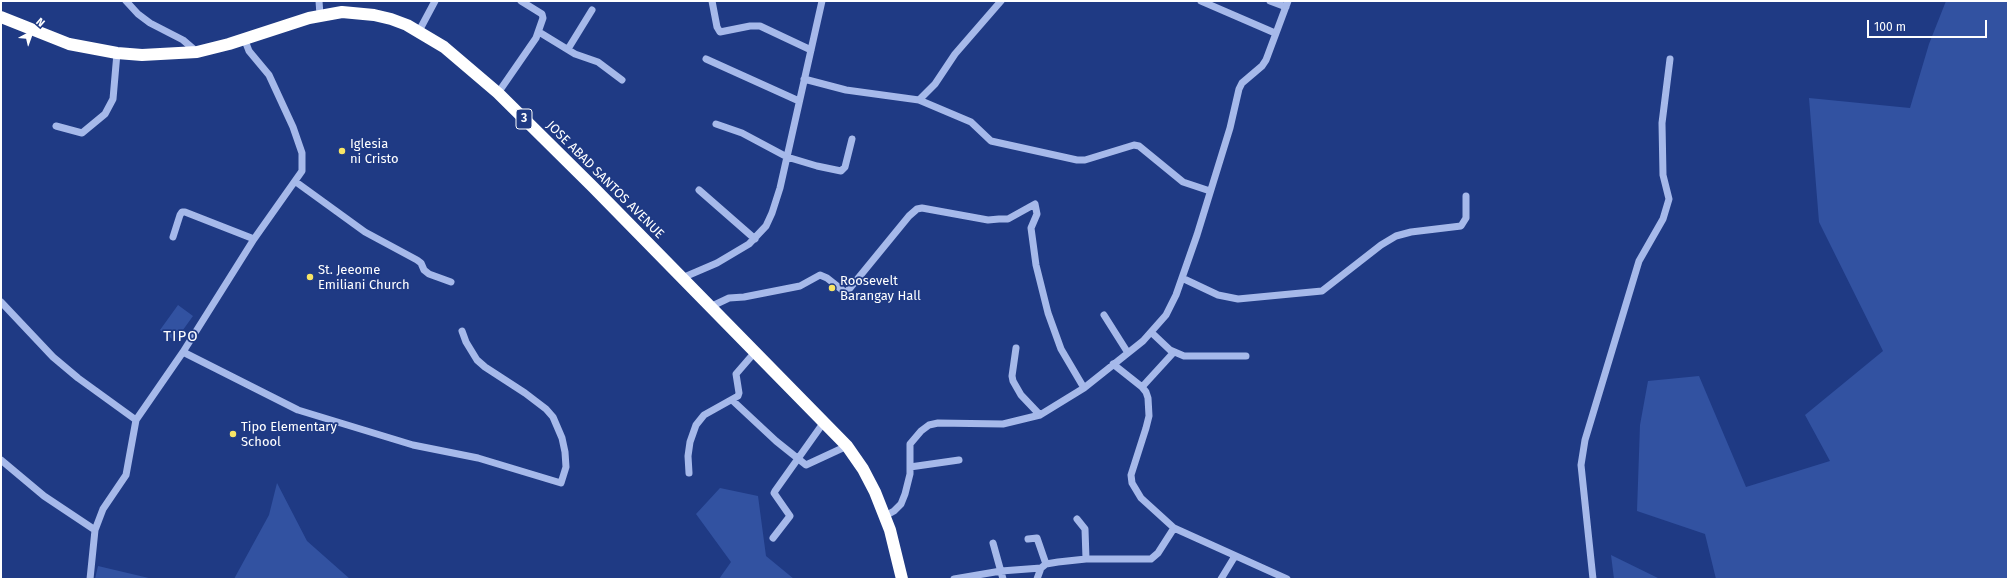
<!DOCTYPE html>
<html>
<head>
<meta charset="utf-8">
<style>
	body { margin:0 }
	#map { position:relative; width:2009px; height:580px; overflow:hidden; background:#1f3a84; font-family:"Fira Sans",sans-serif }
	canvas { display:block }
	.frame { position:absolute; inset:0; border:2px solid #fff; pointer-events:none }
	.north { position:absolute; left:12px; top:12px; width:40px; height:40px; -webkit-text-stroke:3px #1f3a84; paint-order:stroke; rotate:41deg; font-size:11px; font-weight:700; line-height:16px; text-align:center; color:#fff }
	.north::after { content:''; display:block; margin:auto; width:14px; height:18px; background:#fff; clip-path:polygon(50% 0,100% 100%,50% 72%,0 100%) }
	.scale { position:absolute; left:1867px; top:20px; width:120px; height:18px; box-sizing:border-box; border:2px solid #fff; border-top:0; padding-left:5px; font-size:12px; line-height:14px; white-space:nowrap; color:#fff; -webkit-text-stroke:3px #1f3a84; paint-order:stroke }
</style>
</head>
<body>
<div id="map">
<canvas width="2009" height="580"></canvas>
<div class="frame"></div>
<div class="north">N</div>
<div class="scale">100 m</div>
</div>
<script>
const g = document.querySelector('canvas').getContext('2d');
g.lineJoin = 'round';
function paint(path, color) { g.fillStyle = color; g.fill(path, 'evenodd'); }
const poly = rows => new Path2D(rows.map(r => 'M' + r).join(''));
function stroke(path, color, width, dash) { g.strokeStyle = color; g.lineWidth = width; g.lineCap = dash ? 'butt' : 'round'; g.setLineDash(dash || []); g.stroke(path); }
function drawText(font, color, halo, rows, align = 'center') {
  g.font = font + ' "Fira Sans",sans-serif'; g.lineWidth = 3.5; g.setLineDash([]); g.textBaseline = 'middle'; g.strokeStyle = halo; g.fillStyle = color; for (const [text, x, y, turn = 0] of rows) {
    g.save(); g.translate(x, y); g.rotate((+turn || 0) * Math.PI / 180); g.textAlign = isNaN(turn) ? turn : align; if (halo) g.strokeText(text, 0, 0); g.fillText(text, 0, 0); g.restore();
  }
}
paint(poly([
	[1946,1,2008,1,2008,579,1716,579,1705,534,1637,511,1640,425,1648,381,1699,376,1746,487,1830,461,1805,415,1883,351,1819,222,1809,98,1910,108,1929,44],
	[178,305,193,316,175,341,160,330],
	[277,483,307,541,350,579,234,579,269,515],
	[720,488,758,496,766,556,794,579,719,579,731,562,696,514],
	[1611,555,1660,579,1614,579],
	[98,566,153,579,95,579]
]), '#3252a1');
stroke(poly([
	[126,1,138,14,150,23,183,40,197,52],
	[319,1,320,15],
	[712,1,717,27,720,32,750,26,760,26,811,50],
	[1201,1,1275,33],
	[1270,1,1286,7],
	[419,31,435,1],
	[539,32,575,54,598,62,622,80],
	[568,49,592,10],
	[706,59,799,101],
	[804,79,846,90,919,100,971,122,991,141,1077,160,1085,160,1134,145,1139,146,1183,182,1210,191],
	[498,93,536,38,543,18,542,14,521,1],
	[919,100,935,84,955,54,1001,1],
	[716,124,742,133,787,157,817,166,841,171,845,167,852,139],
	[56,126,82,133,105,114,113,99,117,53],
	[296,182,365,232,417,260,421,263,424,270,429,274,451,282],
	[699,190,755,239],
	[173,237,180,215,182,212,185,212,254,239],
	[682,278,717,263,749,244,766,226,772,213,780,188,822,1],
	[1182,278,1218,295,1238,299,1322,291,1381,245,1396,236,1411,232,1461,226,1466,218,1466,196],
	[1,302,53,357,78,378,136,420],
	[710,307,729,298,744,297,800,286,820,275,827,278,846,293,909,216,917,209,922,208,988,220,999,219,1008,219,1035,204,1037,214,1031,228,1036,265,1048,313,1061,349,1084,388],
	[1104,315,1128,353],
	[1152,333,1170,350,1184,356,1246,356],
	[1016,348,1012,376,1013,381,1021,395,1040,415],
	[183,352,298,410,413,445,478,458,561,483,566,467,565,452,562,438,553,417,546,409,525,393,485,367,477,360,466,342,462,331],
	[1113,364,1142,387,1146,392,1148,398,1149,416,1146,428,1131,475,1132,483,1141,498,1174,528,1287,579],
	[1142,387,1174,352],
	[732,400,776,441,806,465,847,446],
	[1,460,44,496,95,530],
	[910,467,959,460],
	[689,473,688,456,690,442,696,425,704,415,738,396,739,393,736,374,755,352],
	[885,516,894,511,901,504,905,494,910,474,910,444,921,431,929,425,938,423,1003,424,1040,415,1084,388,1143,341,1166,315,1176,295,1197,235,1230,128,1239,89,1242,83,1262,66,1266,60,1288,1],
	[1077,519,1085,529,1086,559],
	[773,538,790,516,774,493,775,491,824,422],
	[1028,539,1037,538,1046,564],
	[993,543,1003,579],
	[90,579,95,530,103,509,126,475,136,420,183,352,254,239,302,171,302,153,293,127,269,75,249,51,244,38],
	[954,579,1001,571,1041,568],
	[1037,579,1041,568,1046,564,1058,562,1086,559,1151,559,1158,553,1174,528],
	[1221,579,1235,556],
	[1593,579,1581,465,1585,440,1639,261,1663,219,1669,199,1663,175,1662,123,1670,59]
]), '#a6b9ea', 7);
stroke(poly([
	[1,17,69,44,117,53,142,55,197,52,229,44,309,18,342,12,374,15,391,19,407,25,444,47,498,93,593,187,847,446,863,469,875,492,890,530,902,579]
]), '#fff', 12);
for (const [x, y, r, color] of [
	[342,151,4,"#f8e565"],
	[310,277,4,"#f8e565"],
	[832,288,4,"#f8e565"],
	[233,434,4,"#f8e565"]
]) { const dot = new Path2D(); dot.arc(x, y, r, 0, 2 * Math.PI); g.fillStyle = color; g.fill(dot); stroke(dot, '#1f3a84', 1.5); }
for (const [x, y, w] of [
	[524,119,16]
]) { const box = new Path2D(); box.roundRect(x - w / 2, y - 10, w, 20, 3); g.fillStyle = '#1f3a84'; g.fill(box); stroke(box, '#fff', 1); }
drawText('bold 12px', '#fff', null, [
	["3",524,119]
]);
drawText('13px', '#fff', '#1f3a84', [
	["Iglesia",350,144],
	["ni Cristo",350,159],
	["St. Jeeome",318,270],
	["Emiliani Church",318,285],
	["Roosevelt",840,281],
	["Barangay Hall",840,296],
	["Tipo Elementary",241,427],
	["School",241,442]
], 'left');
drawText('13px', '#fff', '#1f3a84', [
	["JOSE ABAD SANTOS AVENUE",605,180,45]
]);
g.letterSpacing = '1px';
drawText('15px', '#fff', '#1f3a84', [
	["TIPO",181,337]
]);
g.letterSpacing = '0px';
</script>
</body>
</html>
